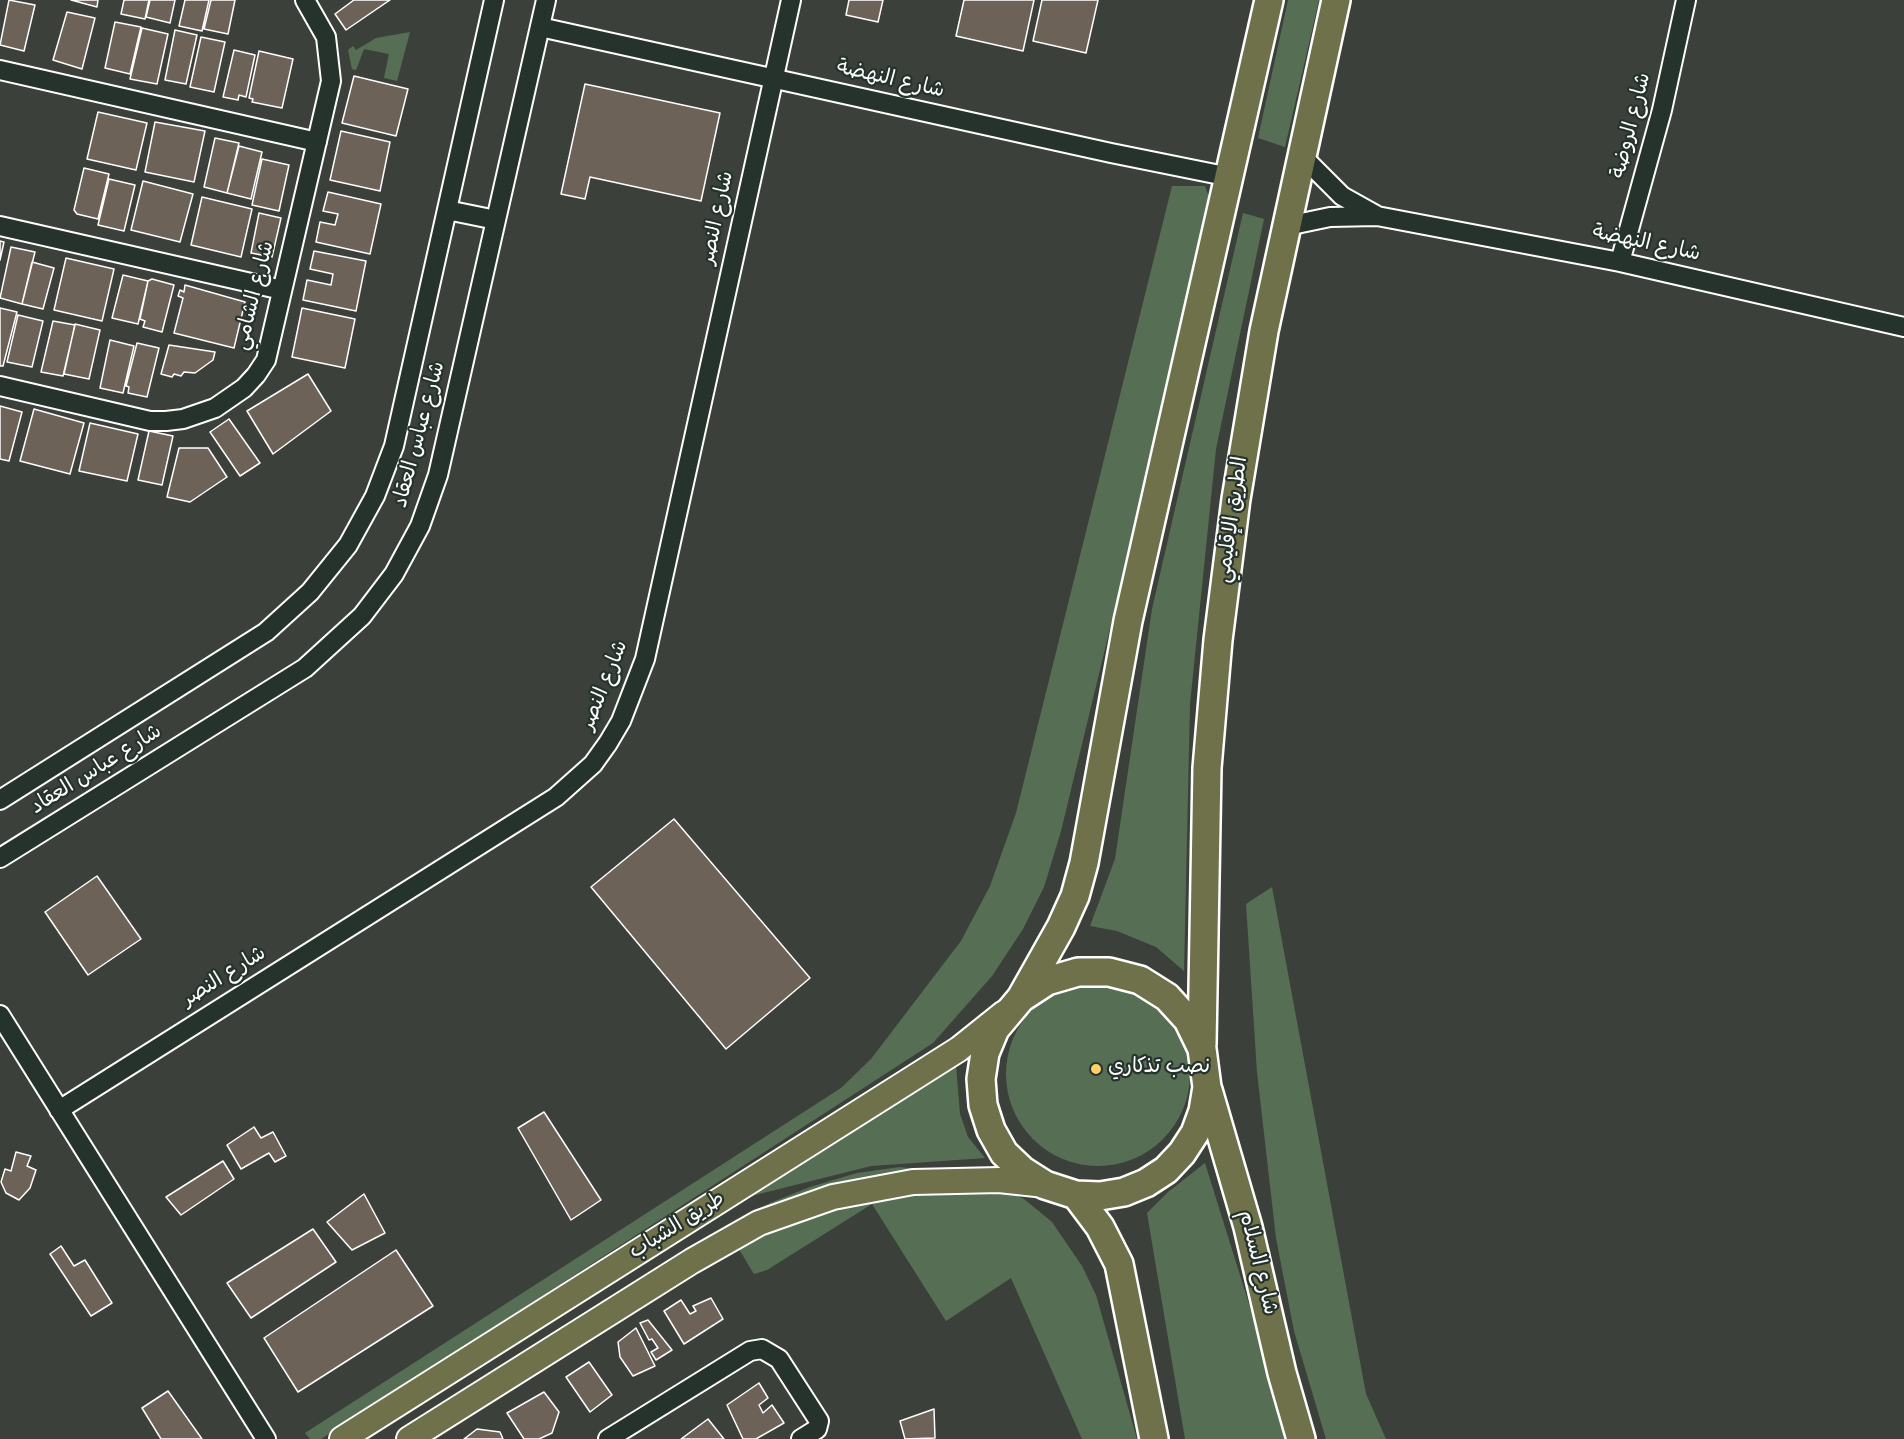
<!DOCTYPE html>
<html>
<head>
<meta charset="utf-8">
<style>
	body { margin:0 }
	canvas { display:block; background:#3b413a }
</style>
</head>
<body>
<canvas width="1904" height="1439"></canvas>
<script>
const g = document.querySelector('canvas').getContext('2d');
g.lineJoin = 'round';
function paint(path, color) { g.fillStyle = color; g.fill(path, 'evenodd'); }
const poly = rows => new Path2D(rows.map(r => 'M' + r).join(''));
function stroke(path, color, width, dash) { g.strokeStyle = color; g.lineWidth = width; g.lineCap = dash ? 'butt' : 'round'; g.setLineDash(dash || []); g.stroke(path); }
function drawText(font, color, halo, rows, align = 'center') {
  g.font = font + ' "Indie Flower","Playpen Sans Arabic",sans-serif'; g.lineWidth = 4.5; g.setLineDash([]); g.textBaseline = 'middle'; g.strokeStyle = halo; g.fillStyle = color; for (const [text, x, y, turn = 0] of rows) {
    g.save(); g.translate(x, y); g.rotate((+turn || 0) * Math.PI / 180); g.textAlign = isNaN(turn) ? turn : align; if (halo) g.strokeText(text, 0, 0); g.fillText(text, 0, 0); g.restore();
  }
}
paint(poly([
	[1288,0,1319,0,1285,147,1258,138],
	[410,32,397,81,384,78,389,54,364,49,356,70,352,69,348,50,353,46,356,50,376,38],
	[1172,186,1205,186,1212,206,1061,831,1044,887,1023,929,992,976,933,1043,321,1439,310,1439,305,1433,841,1088,871,1059,961,941,990,886,1016,813],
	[1243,213,1264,219,1216,449,1190,704,1184,971,1156,947,1117,931,1090,926,1115,859,1152,609],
	[1272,887,1366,1394,1386,1439,1326,1439,1294,1331,1276,1238,1257,1072,1246,904],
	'1006 1074a92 92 0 1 1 184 0a92 92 0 1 1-184 0Z',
	[956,1065,960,1114,968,1137,985,1158,871,1166,747,1197],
	[1205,1163,1291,1439,1185,1439,1147,1213,1168,1192],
	[900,1167,981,1178,1024,1199,1052,1222,1082,1266,1096,1295,1137,1439,1082,1439,1011,1278,946,1321,872,1204,767,1270,754,1274,725,1226,770,1203,810,1187,857,1173]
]), '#566f54');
const building = poly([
	[9,0,35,5,24,51,0,45,9,0],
	[71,0,98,0,97,7,71,0],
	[124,0,149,0,145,19,121,14,124,0],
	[150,0,175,0,170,23,146,17,150,0],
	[185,0,209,0,202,31,179,26,185,0],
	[211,0,235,0,228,34,204,29,211,0],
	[354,0,390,0,346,30,335,14,354,0],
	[849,0,883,0,878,22,846,15,849,0],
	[964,0,1034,0,1023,51,956,36,964,0],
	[1042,0,1098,0,1086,53,1033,41,1042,0],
	[67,12,95,18,82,69,53,60,67,12],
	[115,22,141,27,130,74,105,68,115,22],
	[142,28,168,34,157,84,130,79,142,28],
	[175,30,197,35,186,84,165,80,175,30],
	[201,37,225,42,214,92,190,87,201,37],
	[234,50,255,55,246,97,239,95,238,100,223,97,234,50],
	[259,51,293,59,282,108,252,102,253,99,249,98,259,51],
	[354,76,408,89,396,136,342,123,354,76],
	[585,84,720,113,701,201,590,177,585,199,561,194,585,84],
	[98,112,147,123,136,170,87,159,98,112],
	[155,122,205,131,194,182,145,172,155,122],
	[341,131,390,142,380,191,330,180,341,131],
	[215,138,239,143,227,193,204,187,215,138],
	[239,146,262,152,251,199,227,193,239,146],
	[262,159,289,165,279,211,252,205,262,159],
	[84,168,109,174,98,219,77,214,74,210,84,168],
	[109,179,135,185,124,231,98,225,109,179],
	[143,181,193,194,180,242,131,230,143,181],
	[328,192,381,204,370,254,316,242,320,222,335,225,338,214,323,211,328,192],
	[202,197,252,209,241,257,191,245,202,197],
	[259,213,281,218,272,257,251,253,259,213],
	[0,241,4,242,0,260,0,241],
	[11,247,35,252,22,304,0,298,11,247],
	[314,251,366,261,356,311,303,300,307,280,331,285,333,274,310,269,314,251],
	[66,258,114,269,102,321,54,310,66,258],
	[32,262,54,268,43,309,22,304,32,262],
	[123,275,148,281,138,324,112,318,123,275],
	[152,279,174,285,162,332,143,327,145,321,140,319,148,281,152,279],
	[185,285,245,302,234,348,174,333,183,298,178,296,180,290,184,292,185,285],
	[0,308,17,312,3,366,0,366,0,308],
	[302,308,355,319,345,368,292,357,302,308],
	[18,315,43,321,32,367,7,362,18,315],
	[53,321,75,325,63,376,41,372,53,321],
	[75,324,100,330,89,379,64,374,75,324],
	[110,340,134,346,123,393,100,388,110,340],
	[137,343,159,348,147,397,128,393,129,387,126,386,137,343],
	[169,345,215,352,213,360,195,373,184,372,181,376,174,374,172,377,161,374,169,345],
	[308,374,331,411,273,454,247,411,308,374],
	[0,406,22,412,9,461,0,459,0,406],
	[34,409,84,423,70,474,20,461,34,409],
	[229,419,260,463,240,476,210,432,229,419],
	[90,423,138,434,127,481,79,471,90,423],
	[149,431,173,436,162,485,138,480,149,431],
	[179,448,208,448,227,477,190,502,167,497,179,448],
	[674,819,810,978,726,1049,591,887,674,819],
	[97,876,141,939,88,975,45,912,97,876],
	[544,1112,601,1200,571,1220,518,1128,544,1112],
	[254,1127,261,1138,273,1132,286,1156,275,1162,269,1153,241,1169,227,1145,254,1127],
	[16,1152,31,1156,27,1166,36,1170,30,1188,19,1200,6,1193,1,1182,5,1169,11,1171,16,1152],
	[223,1161,234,1179,181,1215,166,1197,223,1161],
	[364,1194,385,1233,352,1250,327,1222,364,1194],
	[313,1229,336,1262,251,1318,227,1283,313,1229],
	[61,1246,74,1266,85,1260,112,1303,91,1316,50,1254,61,1246],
	[396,1250,433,1306,298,1392,264,1338,396,1250],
	[711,1298,723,1319,684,1344,664,1311,681,1300,690,1314,696,1311,693,1306,711,1298],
	[648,1320,672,1350,656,1360,651,1352,658,1348,652,1339,649,1340,640,1323,648,1320],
	[636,1328,655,1366,633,1376,620,1357,618,1342,636,1328],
	[589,1362,612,1395,590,1412,566,1377,589,1362],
	[759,1383,768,1398,759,1405,763,1413,772,1405,784,1423,756,1439,743,1439,727,1405,759,1383],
	[168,1391,202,1439,161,1439,142,1408,168,1391],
	[544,1392,559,1412,552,1433,539,1439,524,1439,507,1413,544,1392],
	[934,1409,935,1438,905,1439,900,1421,934,1409],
	[708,1419,724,1439,681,1439,708,1419],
	[477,1429,500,1432,503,1439,464,1439,477,1429]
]);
paint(building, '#6d6258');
stroke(building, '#fff', 1.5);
const minor = poly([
	[540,27,1111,153,1230,177],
	[0,70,317,142],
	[1301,155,1342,196,1376,215],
	[447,210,496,220],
	[0,226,282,290],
	[1287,226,1330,217,1377,216,1620,262,1904,327],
	[1620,262,1662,110,1686,0],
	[0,386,150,421,166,421,183,419,215,408,244,388,256,375,266,360,331,81,326,37,305,0],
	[0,800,266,632,310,592,348,545,375,496,394,446,494,0],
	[0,858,305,668,362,616,394,574,420,526,438,475,546,0],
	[0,1015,266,1439],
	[59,1110,556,797,593,764,608,743,621,721,645,659,791,0],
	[608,1439,750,1351,762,1349,779,1359,819,1421,817,1429,801,1439]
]);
const major = poly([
	[342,1439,910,1080,959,1049,1004,1013],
	[409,1439,692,1261,759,1223,833,1197,913,1182,999,1180,1045,1185]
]);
const highway = poly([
	[1021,998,1047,981,1078,972,1109,972,1140,980,1167,997,1188,1020,1202,1049,1207,1087,1203,1111,1195,1133,1182,1153,1166,1170,1146,1183,1124,1192,1100,1196,1076,1195,1045,1185,1023,1171,1004,1153,991,1130,983,1105,981,1079,985,1053,995,1029,1021,998,1061,927,1075,896,1084,863,1128,621,1269,0],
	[1202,1044,1207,768,1218,640,1236,499,1264,331,1336,0],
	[1208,1090,1248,1227,1282,1373,1301,1439],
	[1076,1195,1100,1227,1119,1264,1154,1439]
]);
stroke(minor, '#fff', 22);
stroke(major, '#fff', 28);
stroke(highway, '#fff', 32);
stroke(minor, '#26332d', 18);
stroke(major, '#6f714a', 24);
stroke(highway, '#6f714a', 27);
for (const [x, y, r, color] of [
	[1096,1069,6,"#ffd166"]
]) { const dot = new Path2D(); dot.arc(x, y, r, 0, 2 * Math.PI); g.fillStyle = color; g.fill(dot); stroke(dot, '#26332d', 2); }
drawText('21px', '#fff', '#26332d', [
	["شارع النهضة",890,81,13],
	["شارع الروضة",1633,126,-76],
	["شارع النصر",719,218,-78],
	["شارع النهضة",1646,245,12],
	["شارع الشامي",256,296,-76],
	["شارع عباس العقاد",421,435,-75],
	["الطريق الإقليمي",1234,520,-82],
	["شارع النصر",606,686,-68],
	["شارع عباس العقاد",97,771,-32],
	["شارع النصر",225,978,-32],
	["طريق الشباب",678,1227,-32],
	["شارع السلام",1256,1263,76]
]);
drawText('21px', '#fff', '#26332d', [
	["نصب تذكاري",1108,1069]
], 'left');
</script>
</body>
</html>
